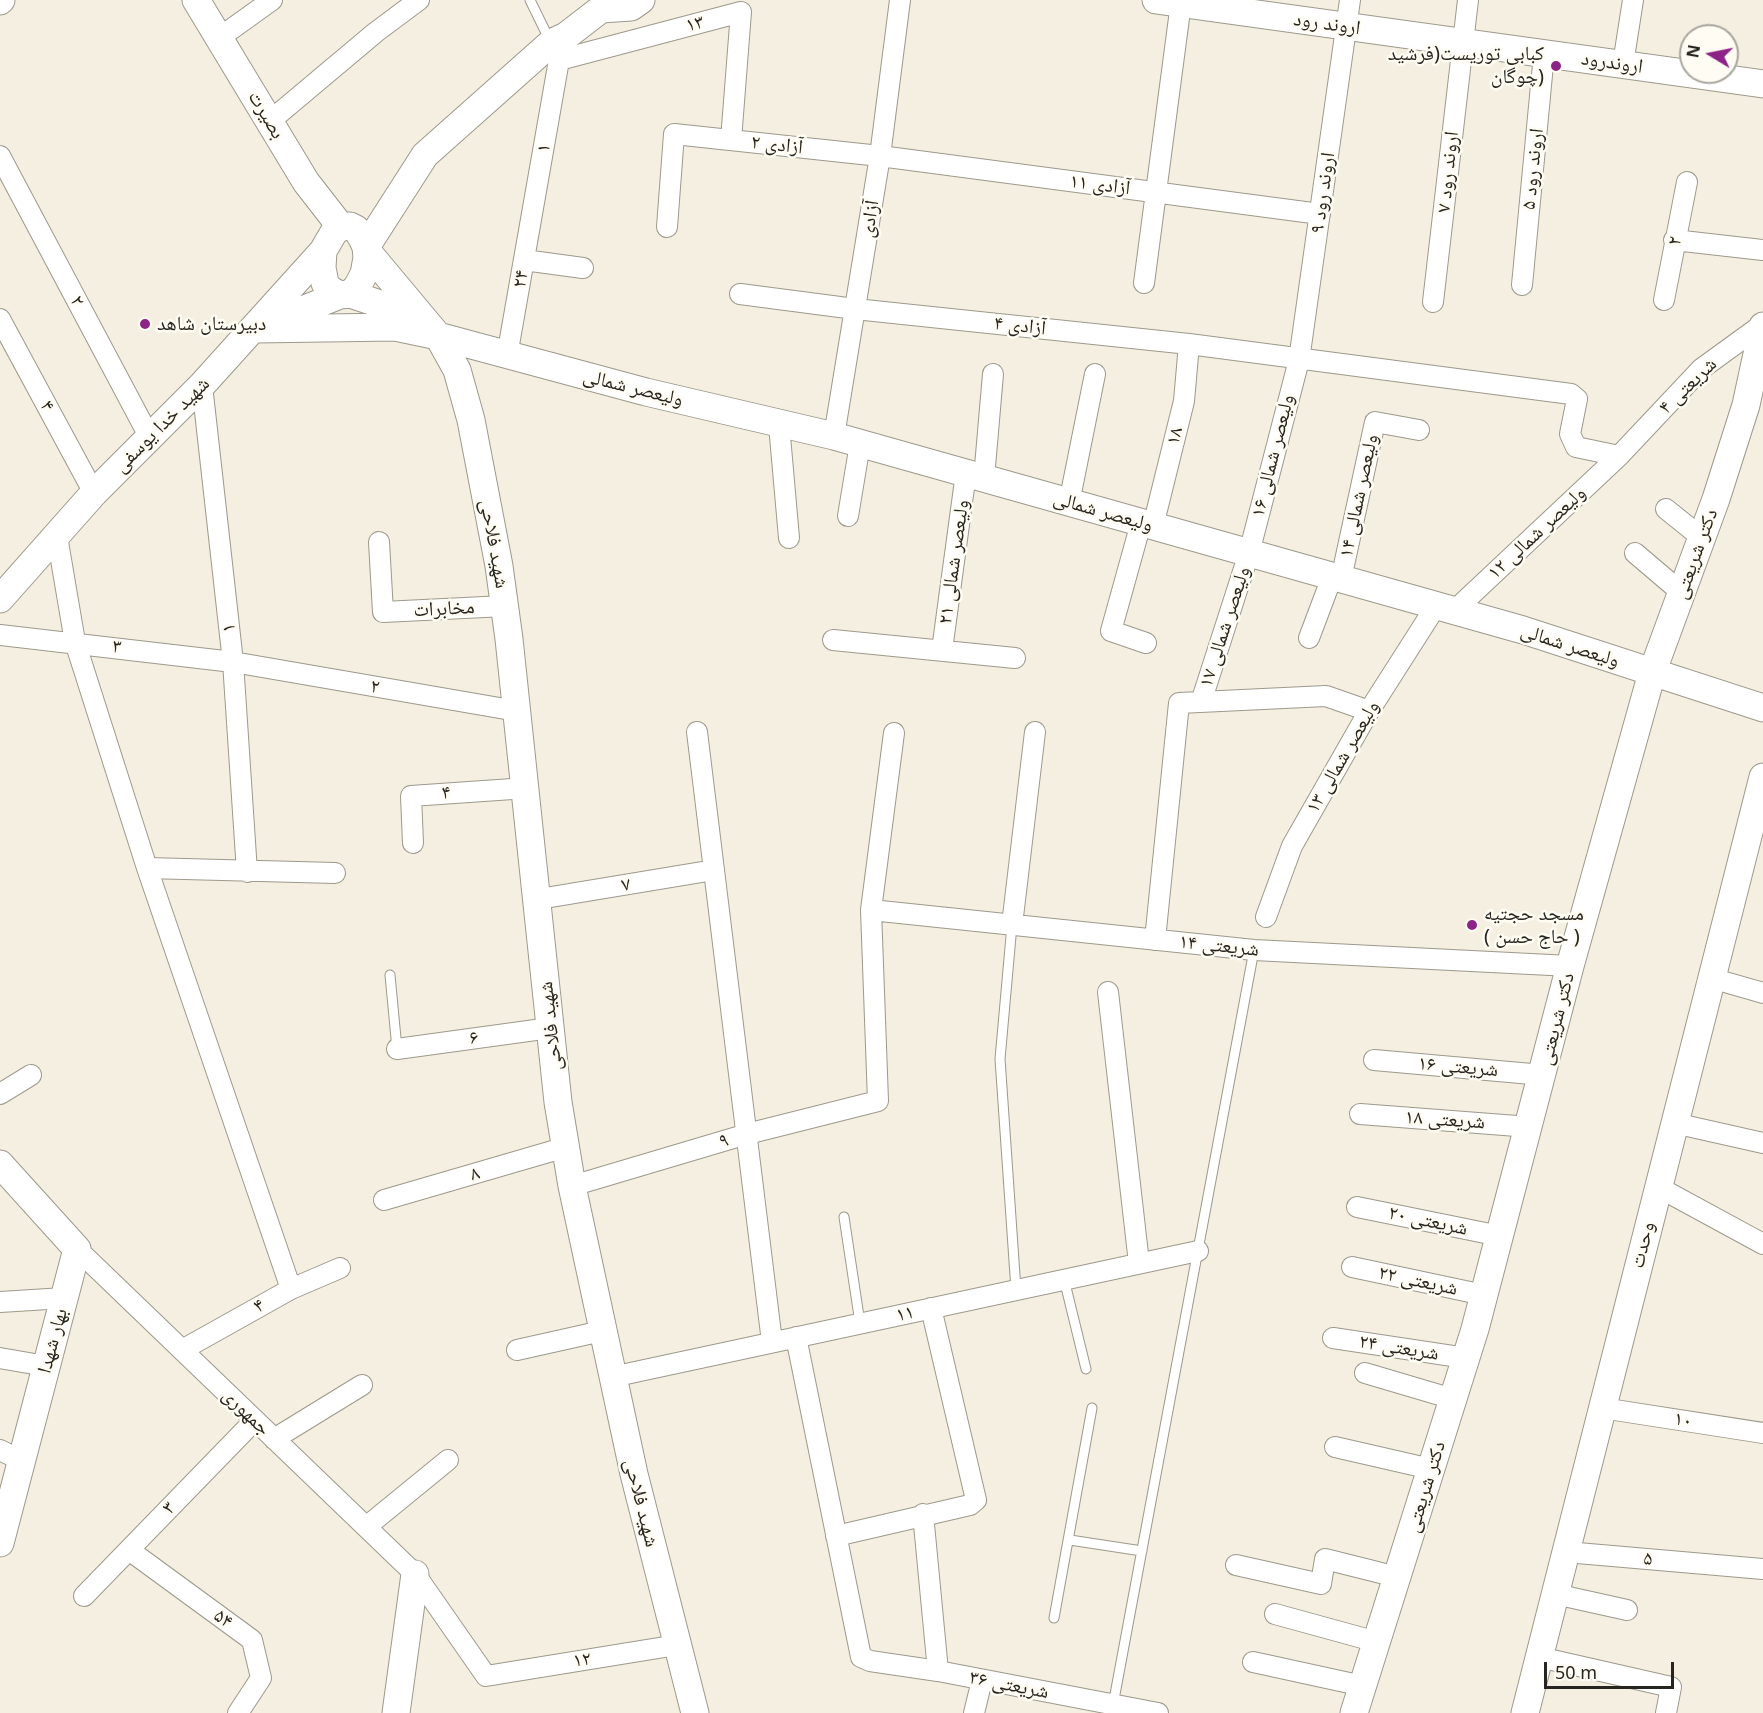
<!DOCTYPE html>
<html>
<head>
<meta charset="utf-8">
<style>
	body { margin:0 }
	#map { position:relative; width:1763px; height:1713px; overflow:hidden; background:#f4efe0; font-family:"Noto Sans",sans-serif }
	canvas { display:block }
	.north { position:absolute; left:1679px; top:24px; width:60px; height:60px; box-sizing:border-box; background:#fffcf3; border:2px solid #a9a69f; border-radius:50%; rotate:280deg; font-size:16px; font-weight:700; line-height:24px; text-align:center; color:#272520 }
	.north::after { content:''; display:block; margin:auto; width:21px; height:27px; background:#8d2387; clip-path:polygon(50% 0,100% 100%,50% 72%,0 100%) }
	.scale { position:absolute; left:1544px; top:1662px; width:130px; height:27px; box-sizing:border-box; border:3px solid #272520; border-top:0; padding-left:8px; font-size:18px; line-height:21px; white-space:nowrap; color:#272520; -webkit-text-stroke:4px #fffcf3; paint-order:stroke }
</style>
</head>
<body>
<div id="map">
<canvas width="1763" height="1713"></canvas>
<div class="north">N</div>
<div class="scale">50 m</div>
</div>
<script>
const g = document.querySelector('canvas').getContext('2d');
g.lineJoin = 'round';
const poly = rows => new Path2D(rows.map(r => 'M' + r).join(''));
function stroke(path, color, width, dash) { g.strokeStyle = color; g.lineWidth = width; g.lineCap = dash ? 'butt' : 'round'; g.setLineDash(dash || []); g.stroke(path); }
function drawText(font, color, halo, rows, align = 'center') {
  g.font = font + ' "Noto Sans","Noto Naskh Arabic",sans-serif'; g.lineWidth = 5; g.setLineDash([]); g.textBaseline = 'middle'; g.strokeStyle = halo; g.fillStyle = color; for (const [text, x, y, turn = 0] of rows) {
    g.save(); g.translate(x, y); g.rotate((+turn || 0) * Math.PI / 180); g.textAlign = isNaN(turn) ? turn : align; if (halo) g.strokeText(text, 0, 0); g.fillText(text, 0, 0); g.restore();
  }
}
const lane = poly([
	[530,0,550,41],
	[1012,925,1000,1059,1016,1290],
	[390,975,397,1049],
	[844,1217,860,1323],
	[1064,1279,1086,1369],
	[1070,1540,1142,1551],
	[1054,1618,1092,1408],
	[1113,1705,1254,950]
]);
const street = poly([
	[219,38,272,0],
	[559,60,741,12,731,140],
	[1623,64,1633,0],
	[270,121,376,32,419,0],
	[0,156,150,438],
	[667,227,674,134,880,156,1320,214],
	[1674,240,1763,250],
	[524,260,583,268],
	[1144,283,1181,3],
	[1522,285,1544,54],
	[740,294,855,309,1189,344,1571,394,1577,399,1570,434,1576,447,1619,456],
	[1664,300,1687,182],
	[1433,302,1468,0],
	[0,319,94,493],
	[507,356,559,60,566,36],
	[202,385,233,662,247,872],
	[779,425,789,538],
	[834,436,880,156,900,0],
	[984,478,993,374],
	[1069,503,1095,374],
	[1666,509,1702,538],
	[848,516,860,444],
	[1141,523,1111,631,1146,643],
	[1153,526,1184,401,1189,344],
	[57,536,75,642,147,868,291,1289],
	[379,542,383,612,505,606],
	[1635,553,1682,593],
	[1341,579,1375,422,1419,430],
	[1454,611,1619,456,1701,369,1763,324],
	[0,635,233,662,517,711],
	[1309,638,1332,577],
	[833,640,1015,658],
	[942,650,966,473],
	[1201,702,1249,553,1299,360,1350,0],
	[697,732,772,1342],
	[413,843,411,796,527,788],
	[147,868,335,873],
	[539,899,714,870],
	[871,910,1254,950,1570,966],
	[1266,917,1292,846,1369,711,1436,606],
	[1012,925,1035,732],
	[1155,940,1179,703,1326,696,1369,711],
	[1711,978,1763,993],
	[1108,992,1139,1263],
	[397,1049,550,1028],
	[1374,1060,1543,1075],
	[0,1094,31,1075],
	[1360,1114,1530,1127],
	[1674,1123,1763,1143],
	[572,1186,747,1134,878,1101,871,910,894,733],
	[1658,1187,1763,1244],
	[384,1200,566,1147],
	[1357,1207,1500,1236],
	[77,1249,415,1574,486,1676,677,1645],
	[1352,1267,1484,1295],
	[0,1302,64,1298],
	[796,1337,861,1657,870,1661,938,1671,1158,1713],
	[1333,1338,1466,1358],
	[182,1350,291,1289,340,1268],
	[517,1350,602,1331],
	[0,1358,46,1366],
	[1365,1373,1453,1399],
	[612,1377,1198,1251],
	[1602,1408,1763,1433],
	[274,1439,362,1385],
	[1335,1447,1431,1469],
	[0,1450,22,1461],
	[923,1514,938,1671],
	[366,1527,448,1460],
	[836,1536,970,1505,976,1500,931,1308],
	[129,1550,252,1640,261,1678,238,1713],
	[1566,1552,1763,1569],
	[1236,1565,1321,1584,1325,1559,1397,1577],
	[1555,1594,1627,1610],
	[84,1596,255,1420],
	[1275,1614,1377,1642],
	[1539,1657,1671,1687,1666,1713],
	[1253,1662,1363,1686],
	[974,1713,982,1680]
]);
const secondary = poly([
	[196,0,306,182,341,227],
	[1156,0,1763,84],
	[0,1,1,0],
	[601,9,631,7,641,0],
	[350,226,356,229,362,238,366,247,367,258,364,274,357,287,350,294,340,295,329,289,325,283,322,268,323,251,334,232,341,227,350,226],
	[366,247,425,155,551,43,566,36,601,9,606,0],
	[367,251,438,336,457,370,471,420,499,566,509,639,558,1102,572,1186,634,1474,695,1713],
	[350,294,398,310,419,324],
	[267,324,340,295],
	[255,329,395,327,438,336,646,392,834,436,1523,630,1763,708],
	[0,599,94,493,202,385,323,251],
	[0,1164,77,1249,0,1543],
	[396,1713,415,1574],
	[1354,1713,1475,1329,1570,966,1652,673,1716,499,1746,405,1763,326],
	[1525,1713,1763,777]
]);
stroke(lane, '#9d998b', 11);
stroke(street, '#9d998b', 22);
stroke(secondary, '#9d998b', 29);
stroke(lane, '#fff', 9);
stroke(street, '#fff', 20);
stroke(secondary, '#fff', 27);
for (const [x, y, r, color] of [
	[1556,66,6,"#8d2387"],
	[145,324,6,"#8d2387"],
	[1472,925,6,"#8d2387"]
]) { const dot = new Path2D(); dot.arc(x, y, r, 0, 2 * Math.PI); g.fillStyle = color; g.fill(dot); stroke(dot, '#fffcf3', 2); }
drawText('20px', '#272520', '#fffcf3', [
	["۱۳",695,24,-15],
	["اروند رود",1327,24,8],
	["اروندرود",1612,63,8],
	["بصیرت",266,115,59],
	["آزادی ۲",777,145,6],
	["۱",544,148,-80],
	["اروند رود ۵",1533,169,-84],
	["اروند رود ۷",1448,172,-84],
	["آزادی ۱۱",1100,185,7],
	["اروند رود ۹",1323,193,-82],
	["آزادی",870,219,-81],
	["۲",1675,241,-79],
	["۲۴",521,279,-80],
	["۲",77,301,62],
	["آزادی ۴",1020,326,6],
	["شریعتی ۴",1688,386,-44],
	["ولیعصر شمالی",633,388,14],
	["۴",47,406,62],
	["شهید خدا یوسفی",162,425,-45],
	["۱۸",1175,436,-76],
	["ولیعصر شمالی ۱۶",1273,456,-76],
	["ولیعصر شمالی ۱۴",1359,496,-78],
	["ولیعصر شمالی",1103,512,16],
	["ولیعصر شمالی ۱۲",1537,533,-43],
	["شهید فلاحی",494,544,80],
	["دکتر شریعتی",1696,554,-70],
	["ولیعصر شمالی ۲۱",954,562,-82],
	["مخابرات",444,609,-3],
	["ولیعصر شمالی ۱۷",1225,627,-72],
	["۱",229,628,-96],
	["ولیعصر شمالی",1570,646,18],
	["۳",117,647,7],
	["۲",375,687,10],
	["ولیعصر شمالی ۱۳",1343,757,-60],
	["۴",446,793,-4],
	["۷",626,885,-9],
	["شریعتی ۱۴",1219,946,6],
	["دکتر شریعتی",1557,1019,-76],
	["شهید فلاحی",551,1026,-96],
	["۶",474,1038,-8],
	["شریعتی ۱۶",1458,1067,5],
	["شریعتی ۱۸",1445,1120,4],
	["۹",724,1141,-17],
	["۸",475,1174,-16],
	["شریعتی ۲۰",1428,1221,12],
	["وحدت",1643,1245,-76],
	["شریعتی ۲۲",1418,1281,12],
	["۴",259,1306,-30],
	["۱۱",905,1314,-12],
	["بهار شهدا",53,1341,-75],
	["شریعتی ۲۴",1399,1348,9],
	["جمهوری",246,1412,44],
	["۱۰",1683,1420,9],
	["دکتر شریعتی",1426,1487,-73],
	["شهید فلاحی",641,1503,76],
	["۳",169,1508,-46],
	["۵",1648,1559,5],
	["۵۴",223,1619,36],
	["۱۲",582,1660,-9],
	["شریعتی ۳۶",1009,1685,11]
]);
drawText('20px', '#272520', '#fffcf3', [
	["کبابی توریست(فرشید",1544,54,"right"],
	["چوگان)",1544,77,"right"],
	["دبیرستان شاهد",157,324],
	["مسجد حجتیه",1484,914],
	["( حاج حسن )",1484,937]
], 'left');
</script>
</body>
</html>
